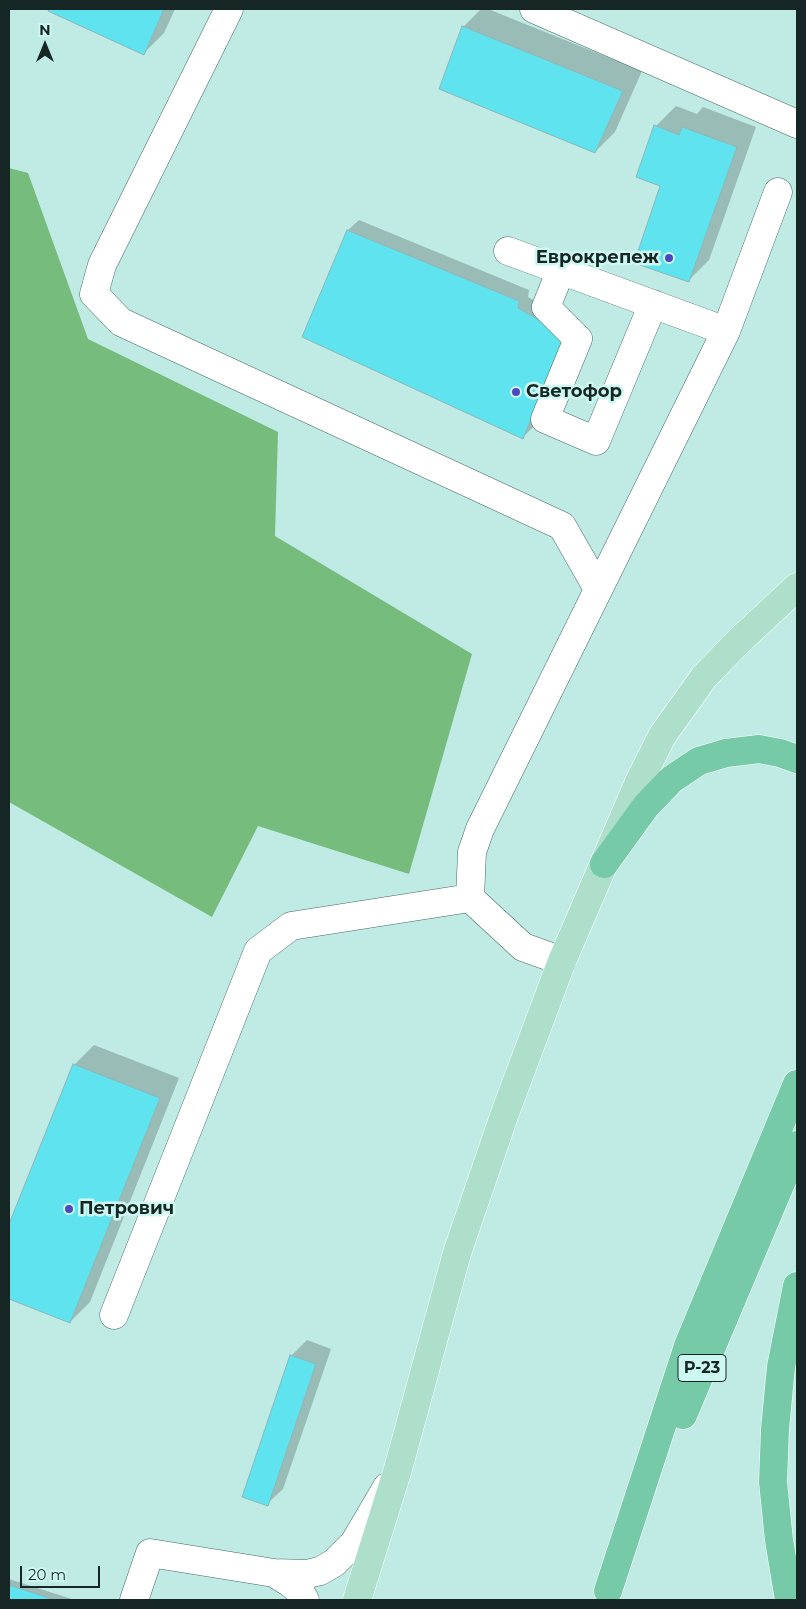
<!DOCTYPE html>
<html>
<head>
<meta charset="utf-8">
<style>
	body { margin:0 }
	#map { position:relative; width:806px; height:1609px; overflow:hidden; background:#c0ebe4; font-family:Montserrat,sans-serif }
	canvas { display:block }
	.frame { position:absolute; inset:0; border:10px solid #162624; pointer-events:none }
	.north { position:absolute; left:20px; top:20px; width:50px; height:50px; -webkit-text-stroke:4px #cdf8f1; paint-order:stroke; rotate:0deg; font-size:14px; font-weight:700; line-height:20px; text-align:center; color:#162624 }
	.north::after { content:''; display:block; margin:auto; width:18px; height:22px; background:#162624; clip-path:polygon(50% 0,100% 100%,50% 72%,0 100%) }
	.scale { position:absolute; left:20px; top:1566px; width:80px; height:22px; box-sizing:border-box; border:2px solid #162624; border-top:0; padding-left:6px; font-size:15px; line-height:18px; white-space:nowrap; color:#162624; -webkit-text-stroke:4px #cdf8f1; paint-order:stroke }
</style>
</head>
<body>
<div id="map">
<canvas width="806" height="1609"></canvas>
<div class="frame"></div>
<div class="north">N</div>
<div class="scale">20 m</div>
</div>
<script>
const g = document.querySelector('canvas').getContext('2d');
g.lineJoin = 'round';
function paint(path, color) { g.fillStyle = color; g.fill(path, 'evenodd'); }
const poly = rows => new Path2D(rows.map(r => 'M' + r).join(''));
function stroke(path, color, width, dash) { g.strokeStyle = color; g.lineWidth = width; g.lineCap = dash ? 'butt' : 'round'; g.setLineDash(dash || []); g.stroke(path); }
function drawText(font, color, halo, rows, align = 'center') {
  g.font = font + ' Montserrat,sans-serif'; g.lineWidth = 5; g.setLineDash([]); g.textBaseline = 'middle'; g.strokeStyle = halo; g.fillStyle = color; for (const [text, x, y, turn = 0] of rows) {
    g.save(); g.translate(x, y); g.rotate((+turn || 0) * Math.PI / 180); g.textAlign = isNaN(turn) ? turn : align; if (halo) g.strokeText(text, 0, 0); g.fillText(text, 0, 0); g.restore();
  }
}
paint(poly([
	[9,168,28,173,88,339,278,432,275,536,472,654,409,874,258,826,212,917,9,802]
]), '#76bc7c');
paint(poly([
	[50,9,175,9,164,33,144,53,50,10],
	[481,9,488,9,642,71,615,132,595,152,463,27],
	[676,106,697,114,703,107,756,127,709,260,689,280,662,185,656,126],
	[359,220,529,290,528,297,575,324,534,426,523,437,303,336,348,230],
	[94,1045,179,1078,90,1302,70,1322,9,1297,9,1228,74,1065],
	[307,1340,331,1349,283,1489,267,1504,291,1356],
	[9,1579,75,1600,9,1600]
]), '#0003');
const building = poly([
	[49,9,164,9,144,55,48,11,49,9],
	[462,26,623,91,595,153,439,89,462,26],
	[654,125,679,135,682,127,737,147,689,282,634,263,660,186,636,177,654,125],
	[347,230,519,301,518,308,565,335,523,439,302,337,347,230],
	[73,1064,160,1098,70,1323,9,1299,9,1224,73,1064],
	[290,1355,316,1364,268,1506,242,1497,290,1355],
	[9,1585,55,1600,9,1600,9,1585]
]);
paint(building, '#5fe3ee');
stroke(building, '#8cb6ba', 1);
const minor = poly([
	[229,9,102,265,94,294,121,322,562,526,598,589],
	[534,9,797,124],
	[508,251,726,331],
	[561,270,546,307,578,339,545,419,596,441,653,304],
	[562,961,523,947,470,898,472,852,480,829,726,331,778,192],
	[114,1315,258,951,291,926,470,898],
	[274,1573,290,1583,300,1591,305,1600],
	[134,1600,150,1553,274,1573,307,1574,320,1571,334,1563,354,1543,387,1487]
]);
const major = poly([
	[357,1600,398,1469,457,1253,505,1113,562,961,639,782,662,736,704,677,739,641,797,587]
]);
const highway = poly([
	[604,864,646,806,672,779,699,761,726,753,759,749,780,753,797,759],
	[683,1415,797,1145],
	[608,1591,688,1346,797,1084],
	[789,1600,779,1540,773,1482,775,1429,781,1367,797,1286]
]);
stroke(minor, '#436a64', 29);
stroke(major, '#fff', 29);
stroke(highway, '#fff', 29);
stroke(minor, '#fff', 28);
stroke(major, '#addfca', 28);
stroke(highway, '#77caa7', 28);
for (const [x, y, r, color] of [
	[669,258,5,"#4c48be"],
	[516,392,5,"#4c48be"],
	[69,1209,5,"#4c48be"]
]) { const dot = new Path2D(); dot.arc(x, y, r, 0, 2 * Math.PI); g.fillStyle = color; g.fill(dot); stroke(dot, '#cdf8f1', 2); }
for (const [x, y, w] of [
	[702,1368,48]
]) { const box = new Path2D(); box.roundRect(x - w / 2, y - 13.5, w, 27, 4); g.fillStyle = '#cdf8f1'; g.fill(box); stroke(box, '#162624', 1); }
drawText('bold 16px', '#162624', null, [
	["Р-23",702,1368]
]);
drawText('bold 18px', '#162624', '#cdf8f1', [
	["Еврокрепеж",659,258,"right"],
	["Светофор",526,392],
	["Петрович",79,1209]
], 'left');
</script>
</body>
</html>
